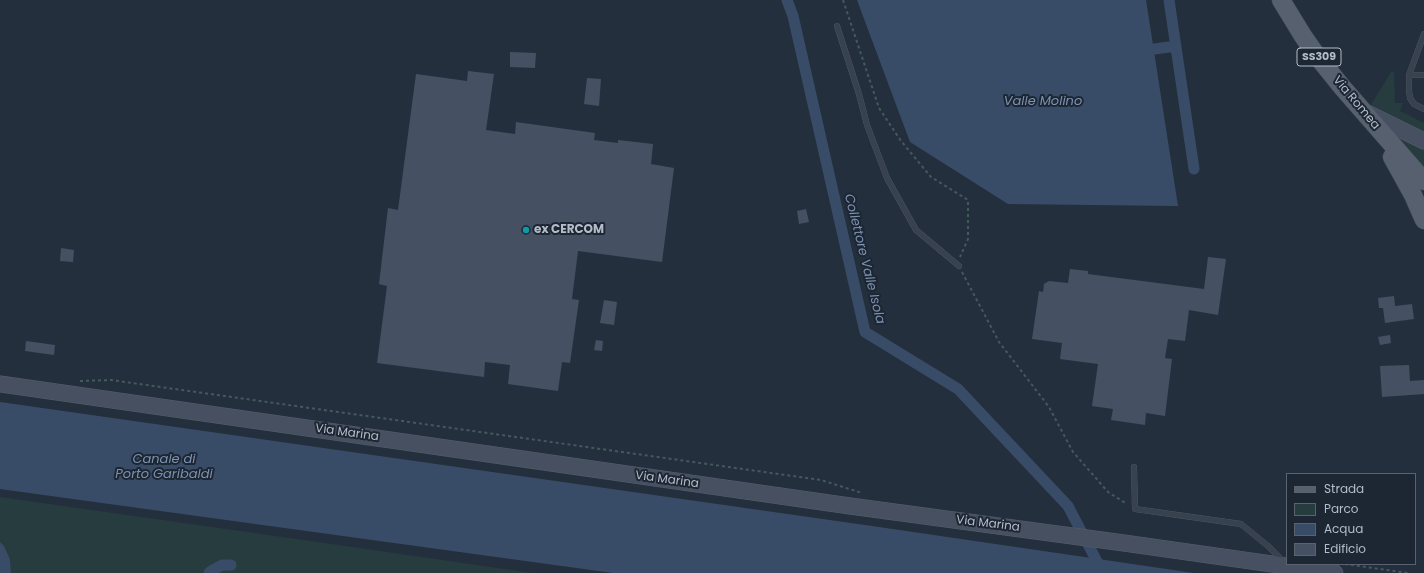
<!DOCTYPE html>
<html>
<head>
<meta charset="utf-8">
<style>
	body { margin:0 }
	#map { position:relative; width:1424px; height:573px; overflow:hidden; background:#242f3e; font-family:Poppins,sans-serif }
	canvas { display:block }
	.legend { position:absolute; left:1286px; top:473px; width:130px; height:92px; box-sizing:border-box; background:#1d2633; border:1px solid #59626f; margin:0; padding:5px 7px; list-style:none; font-size:12px; color:#b4bcc9 }
	.legend li { display:flex; align-items:center; gap:8px; height:20px }
	.legend b { width:20px; border:1px solid #59626f }
</style>
</head>
<body>
<div id="map">
<canvas width="1424" height="573"></canvas>
<ul class="legend">
<li><b style="height:5px;background:#56606e"></b>Strada</li>
<li><b style="height:11px;background:#263c3f"></b>Parco</li>
<li><b style="height:11px;background:#394c67"></b>Acqua</li>
<li><b style="height:11px;background:#455162"></b>Edificio</li>
</ul>
</div>
<script>
const g = document.querySelector('canvas').getContext('2d');
g.lineJoin = 'round';
function paint(path, color) { g.fillStyle = color; g.fill(path, 'evenodd'); }
const poly = rows => new Path2D(rows.map(r => 'M' + r).join(''));
function stroke(path, color, width, dash) { g.strokeStyle = color; g.lineWidth = width; g.lineCap = dash ? 'butt' : 'round'; g.setLineDash(dash || []); g.stroke(path); }
function drawText(font, color, halo, rows, align = 'center') {
  g.font = font + ' Poppins,sans-serif'; g.lineWidth = 4; g.setLineDash([]); g.textBaseline = 'middle'; g.strokeStyle = halo; g.fillStyle = color; for (const [text, x, y, turn = 0] of rows) {
    g.save(); g.translate(x, y); g.rotate((+turn || 0) * Math.PI / 180); g.textAlign = isNaN(turn) ? turn : align; if (halo) g.strokeText(text, 0, 0); g.fillText(text, 0, 0); g.restore();
  }
}
paint(poly([
	[1391,72,1394,72,1395,103,1403,103,1400,111,1424,123,1424,133,1371,105],
	[1389,130,1424,148,1424,169],
	[0,497,318,542,532,573,11,573,10,559,4,546,0,542]
]), '#263c3f');
paint(poly([
	[857,0,1146,0,1178,206,1008,204,910,142],
	[0,402,872,526,1194,573,613,573,0,489],
	[0,542,4,546,10,559,11,573,0,573]
]), '#394c67');
stroke(poly([
	[787,0,793,16,865,332,958,389,1068,506,1103,573],
	[1169,0,1194,169],
	[1140,51,1176,46],
	[209,573,211,571,222,565,231,565]
]), '#394c67', 11);
paint(poly([
	[510,52,536,53,535,68,510,67],
	[468,71,494,74,486,130,515,134,516,122,595,133,594,140,618,143,618,140,653,144,651,164,674,168,662,262,578,251,572,299,579,300,570,363,562,362,558,391,508,384,510,365,485,362,484,377,377,363,387,286,379,284,388,208,398,210,416,74,467,81],
	[587,78,601,79,599,106,584,104],
	[806,209,809,222,799,224,797,211],
	[61,248,74,250,73,262,60,261],
	[1208,257,1226,259,1218,315,1189,310,1185,341,1168,339,1165,358,1172,359,1165,416,1146,413,1145,425,1111,420,1113,409,1092,406,1098,364,1060,359,1062,343,1032,339,1039,291,1043,292,1044,284,1049,281,1068,283,1070,269,1088,271,1088,274,1204,289],
	[1394,296,1395,306,1412,304,1414,319,1385,323,1383,308,1379,308,1378,298],
	[604,300,617,302,614,325,600,323],
	[1390,335,1391,343,1380,345,1378,337],
	[596,340,603,341,602,351,594,350],
	[26,341,55,345,54,355,25,351],
	[1409,365,1410,381,1424,380,1424,394,1382,397,1380,366]
]), '#455162');
const lane = poly([
	[837,26,859,94,867,125,887,178,916,230,959,266],
	[1409,75,1424,34],
	[1424,75,1409,75,1409,90,1410,98,1414,104,1424,109],
	[1134,467,1135,509,1241,524,1268,546,1283,561]
]);
const secondary = poly([
	[1365,112,1424,141],
	[0,384,850,506,1124,543,1335,573]
]);
const primary = poly([
	[1281,0,1303,36,1317,56,1342,87,1424,181],
	[1392,157,1413,195,1424,220]
]);
stroke(lane, '#565f6c', 6);
stroke(secondary, '#565f6c', 17);
stroke(primary, '#414a57', 19);
stroke(poly([
	[843,0,879,108,901,141,931,177,968,200,968,239,960,257],
	[962,272,999,342,1049,407,1073,452,1108,492,1127,504],
	[80,381,111,380,821,480,862,493],
	[1345,564,1408,573]
]), '#44595c', 2, [3, 3]);
stroke(lane, '#38414e', 5.5);
stroke(secondary, '#465061', 16);
stroke(primary, '#56606e', 18);
for (const [x, y, r, color] of [
	[526,230,4,"#0f9aa8"]
]) { const dot = new Path2D(); dot.arc(x, y, r, 0, 2 * Math.PI); g.fillStyle = color; g.fill(dot); stroke(dot, '#1d2633', 1.5); }
for (const [x, y, w] of [
	[1319,57,44]
]) { const box = new Path2D(); box.roundRect(x - w / 2, y - 9, w, 18, 3); g.fillStyle = '#1d2633'; g.fill(box); stroke(box, '#b4bcc9', 1); }
drawText('bold 11px', '#b4bcc9', null, [
	["SS309",1319,57]
]);
drawText('12px', '#b4bcc9', '#1d2633', [
	["Via Romea",1356,103,50],
	["Via Marina",347,433,8],
	["Via Marina",667,480,8],
	["Via Marina",988,524,7]
]);
drawText('bold 12px', '#b4bcc9', '#1d2633', [
	["ex CERCOM",534,230]
], 'left');
drawText('italic 13px', '#7c92b1', '#1d2633', [
	["Valle Molino",1043,102],
	["Collettore Valle Isola",864,259,76],
	["Canale di",164,460],
	["Porto Garibaldi",164,475]
]);
</script>
</body>
</html>
